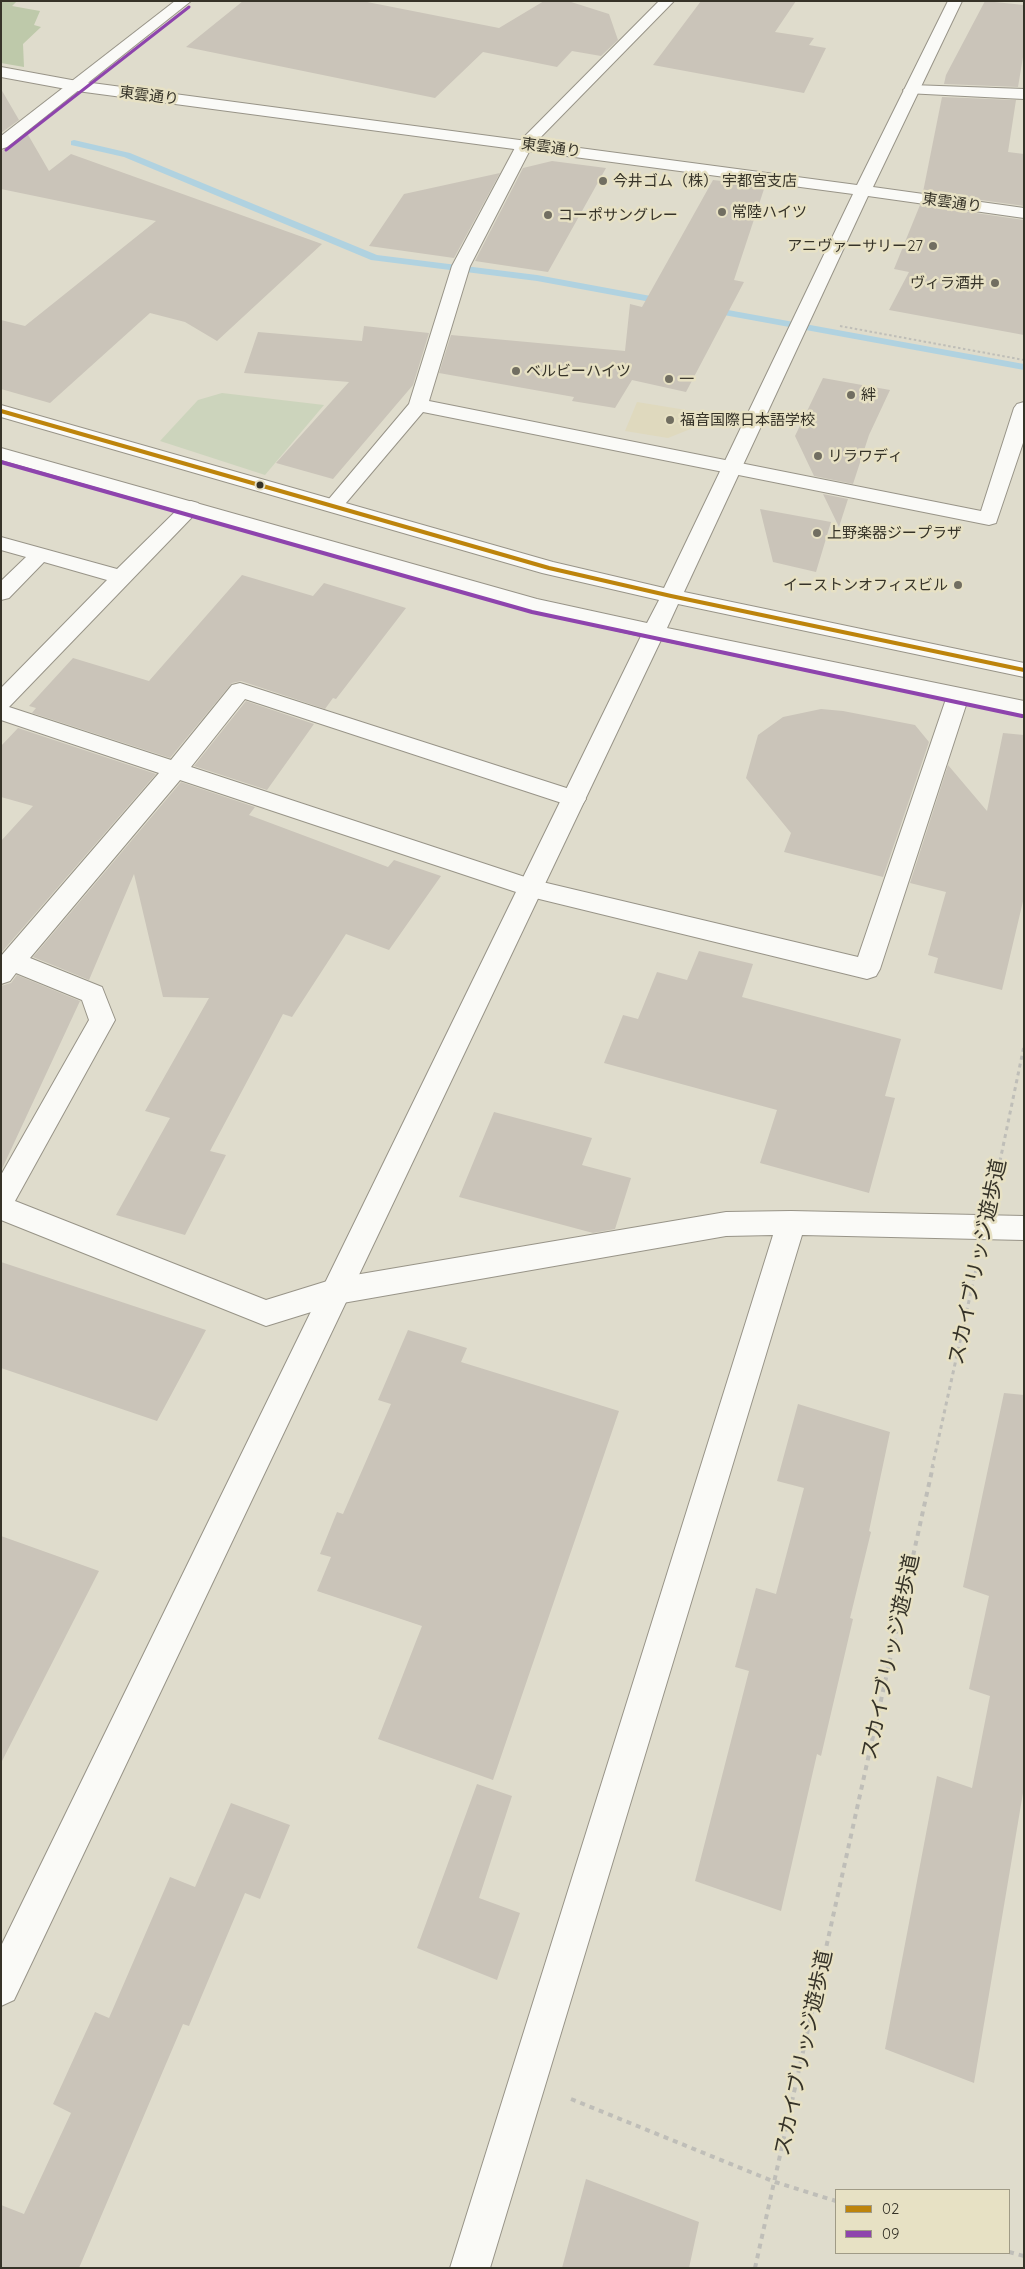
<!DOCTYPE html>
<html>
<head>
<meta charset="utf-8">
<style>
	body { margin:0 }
	#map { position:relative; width:1025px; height:2269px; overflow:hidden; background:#dfdccc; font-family:Quicksand,sans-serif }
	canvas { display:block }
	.frame { position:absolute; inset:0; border:2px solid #363328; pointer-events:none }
	.legend { position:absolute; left:835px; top:2189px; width:175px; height:65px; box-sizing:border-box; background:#e7e1c4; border:1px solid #a09b86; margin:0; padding:6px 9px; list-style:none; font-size:15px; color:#363328 }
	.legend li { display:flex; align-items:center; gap:10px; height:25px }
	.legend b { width:25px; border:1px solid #a09b86 }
</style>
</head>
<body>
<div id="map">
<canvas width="1025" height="2269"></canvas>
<div class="frame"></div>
<ul class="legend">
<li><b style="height:6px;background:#bd840c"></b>02</li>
<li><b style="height:6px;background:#8e44ad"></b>09</li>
</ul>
</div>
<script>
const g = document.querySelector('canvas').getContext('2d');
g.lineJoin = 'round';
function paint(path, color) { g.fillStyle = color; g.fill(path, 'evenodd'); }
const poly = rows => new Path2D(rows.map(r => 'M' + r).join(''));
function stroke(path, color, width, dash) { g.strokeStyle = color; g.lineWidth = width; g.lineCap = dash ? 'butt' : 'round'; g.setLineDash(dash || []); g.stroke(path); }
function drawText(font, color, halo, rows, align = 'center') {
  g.font = font + ' Quicksand,"Noto Sans JP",sans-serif'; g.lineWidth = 5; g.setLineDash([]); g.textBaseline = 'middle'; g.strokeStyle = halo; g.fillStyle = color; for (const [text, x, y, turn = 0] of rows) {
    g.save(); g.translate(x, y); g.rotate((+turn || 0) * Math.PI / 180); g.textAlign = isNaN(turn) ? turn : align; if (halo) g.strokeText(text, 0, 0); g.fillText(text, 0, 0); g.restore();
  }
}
paint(poly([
	[637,402,723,416,668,438,625,431]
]), '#dfd9be');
paint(poly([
	[222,393,324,405,265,475,160,441,198,400]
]), '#ccd4bc');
paint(poly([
	[2,1,17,1,12,6,40,11,34,25,41,27,23,44,24,67,1,63]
]), '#bec9aa');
paint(poly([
	[74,140,130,153,377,255,537,275,667,299,672,302,667,305,537,281,371,260,124,157,71,145,71,141,74,140],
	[706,306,1024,364,1024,370,702,311,701,309,706,306]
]), '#b0d2e0');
paint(poly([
	[243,1,362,1,499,28,544,1,568,1,609,14,618,40,601,56,572,51,557,67,483,52,435,98,186,47],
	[701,1,796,1,775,32,814,38,809,45,826,48,804,93,653,65],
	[985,1,1024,5,1024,51,1018,87,944,84,946,75],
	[1,89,19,120,1,133],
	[942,97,1016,100,1008,152,1024,154,1024,206,923,192],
	[27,133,49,171,71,154,322,244,217,341,185,322,150,313,50,403,1,389,1,320,25,326,156,221,1,189,1,151,8,148],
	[552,161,606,168,548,272,475,261,523,168],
	[500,173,454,258,369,246,404,194],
	[713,180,765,186,734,280,744,282,686,392,632,380,615,408,572,401,574,397,439,373,451,335,625,351,630,304,642,307],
	[920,205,1024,220,1024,335,889,310,909,272,894,269],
	[364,326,429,333,413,385,333,479,276,463,349,382,244,373,258,332,362,341],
	[823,378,890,390,869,435,853,484,814,476,795,436],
	[823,494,848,499,839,527],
	[760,509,831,522,816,572,773,562],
	[242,575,313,596,324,583,406,608,336,699,333,698,325,709,241,681,232,683,170,758,32,713,36,708,29,706,73,658,149,681],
	[246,701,314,724,267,790,194,766],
	[821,709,843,711,915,725,929,742,883,877,784,852,791,833,746,778,758,735,783,717],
	[18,728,156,774,1,953,1,841,33,806,1,797,1,746],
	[1003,733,1024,735,1024,897,1002,990,934,973,938,958,928,955,946,892,910,883,948,765,987,811],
	[181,782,255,807,249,815,388,867,394,860,441,876,389,950,346,934,292,1017,283,1014,210,1151,226,1155,185,1235,116,1215,170,1118,145,1111,209,998,163,997,134,874,89,980,33,957],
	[699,951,753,964,742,997,901,1039,885,1096,895,1098,869,1193,760,1163,777,1110,604,1063,623,1015,638,1019,657,972,687,980],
	[17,975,80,1001,1,1171,1,986,11,983],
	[494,1112,592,1138,582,1165,631,1178,615,1229,593,1233,459,1197],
	[1,1262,206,1330,157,1421,1,1368],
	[408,1330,467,1348,461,1362,619,1411,493,1780,378,1739,422,1626,317,1591,331,1557,320,1554,337,1512,343,1514,391,1404,378,1400],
	[1004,1393,1024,1395,1024,1787,974,2083,885,2049,937,1776,972,1788,990,1696,969,1689,989,1596,963,1587],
	[798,1404,890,1432,869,1531,871,1532,850,1618,853,1619,821,1756,817,1754,781,1911,695,1881,749,1671,735,1667,756,1588,776,1594,804,1488,777,1481],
	[1,1536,99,1571,1,1763],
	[477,1784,512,1796,479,1898,520,1913,497,1980,417,1948],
	[231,1803,290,1825,260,1899,245,1893,189,2026,183,2024,79,2268,1,2268,1,2205,24,2214,71,2113,53,2104,95,2012,109,2018,170,1877,195,1887],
	[586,2179,699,2222,689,2268,562,2268]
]), '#cac4b9');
const street = poly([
	[659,1,674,1,532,146,470,266,429,401,981,511,1014,408,1017,404,1024,402,1024,440,996,523,989,525,423,412,340,510,333,512,326,510,323,506,409,404,452,266,517,144,659,1],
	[911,85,1024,89,1024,99,906,93,903,90,911,85],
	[191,501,198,503,201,507,198,511,9,707,171,760,232,685,240,683,582,793,586,799,582,805,574,807,245,699,191,767,534,880,858,957,947,696,950,691,958,689,966,691,969,696,880,969,876,976,867,979,531,897,180,780,30,958,102,987,115,1020,15,1201,266,1300,337,1278,726,1212,791,1211,1024,1216,1024,1240,802,1235,490,2268,450,2268,773,1235,726,1236,337,1304,266,1326,1,1220,1,1175,89,1020,82,1000,16,973,10,981,1,984,1,956,159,773,1,720,1,688,107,580,44,562,9,598,1,600,1,581,26,557,1,550,1,537,117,569,184,503,191,501]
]);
const secondary = poly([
	[948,1,962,1,873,187,1024,208,1024,218,868,196,684,592,1024,663,1024,677,678,604,667,628,1024,701,1024,716,661,640,14,2000,1,2006,1,1946,641,636,526,610,1,460,1,448,537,599,647,623,659,600,542,573,1,417,1,405,553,562,664,588,853,194,77,91,1,77,1,67,77,81,857,185,948,1]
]);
const primary = poly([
	[175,1,191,1,7,147,1,149,1,136,175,1]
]);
stroke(street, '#989488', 2);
stroke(secondary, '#989488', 2);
stroke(primary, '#989488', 2);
stroke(poly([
	[840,326,1024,360]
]), '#bfbeb8', 2, [2.5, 2.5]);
stroke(poly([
	[995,1185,1024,1046],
	[932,1468,976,1269]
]), '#bfbeb8', 3, [4, 4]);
stroke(poly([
	[571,2099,775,2182,836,2201],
	[1009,2252,1024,2256],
	[755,2268,933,1466]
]), '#bfbeb8', 4, [5, 5]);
paint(street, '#fafaf7');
paint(secondary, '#fafaf7');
paint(primary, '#fafaf7');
stroke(poly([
	[1,411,549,568,671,596,1024,670]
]), '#bd840c', 4);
stroke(poly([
	[6,150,189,7]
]), '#8e44ad', 3);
stroke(poly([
	[1,462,532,612,1022,716]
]), '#8e44ad', 4);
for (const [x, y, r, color] of [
	[603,181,5,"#716e61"],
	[722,212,5,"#716e61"],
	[548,215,5,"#716e61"],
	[933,246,5,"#716e61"],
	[995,283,5,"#716e61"],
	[516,371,5,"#716e61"],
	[669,379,5,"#716e61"],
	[851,395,5,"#716e61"],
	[670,420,5,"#716e61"],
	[818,456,5,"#716e61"],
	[260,485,4.5,"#363328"],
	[817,533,5,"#716e61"],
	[958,585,5,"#716e61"]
]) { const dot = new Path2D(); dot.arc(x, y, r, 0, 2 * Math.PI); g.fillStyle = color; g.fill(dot); stroke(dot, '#e7e1c4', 2); }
drawText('15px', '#363328', '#e7e1c4', [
	["東雲通り",149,96,7],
	["東雲通り",551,148,8],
	["東雲通り",952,203,8]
]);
drawText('15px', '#363328', '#e7e1c4', [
	["今井ゴム（株） 宇都宮支店",613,181],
	["常陸ハイツ",732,212],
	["コーポサングレー",558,215],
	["アニヴァーサリー27",923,246,"right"],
	["ヴィラ酒井",985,283,"right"],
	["ベルビーハイツ",526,371],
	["一",679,379],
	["絆",861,395],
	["福音国際日本語学校",680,420],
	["リラワディ",828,456],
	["上野楽器ジープラザ",827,533],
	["イーストンオフィスビル",948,585,"right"]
], 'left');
drawText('21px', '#363328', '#e7e1c4', [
	["スカイブリッジ遊歩道",978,1262,-78],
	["スカイブリッジ遊歩道",891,1657,-78],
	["スカイブリッジ遊歩道",804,2053,-78]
]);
</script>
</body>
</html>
